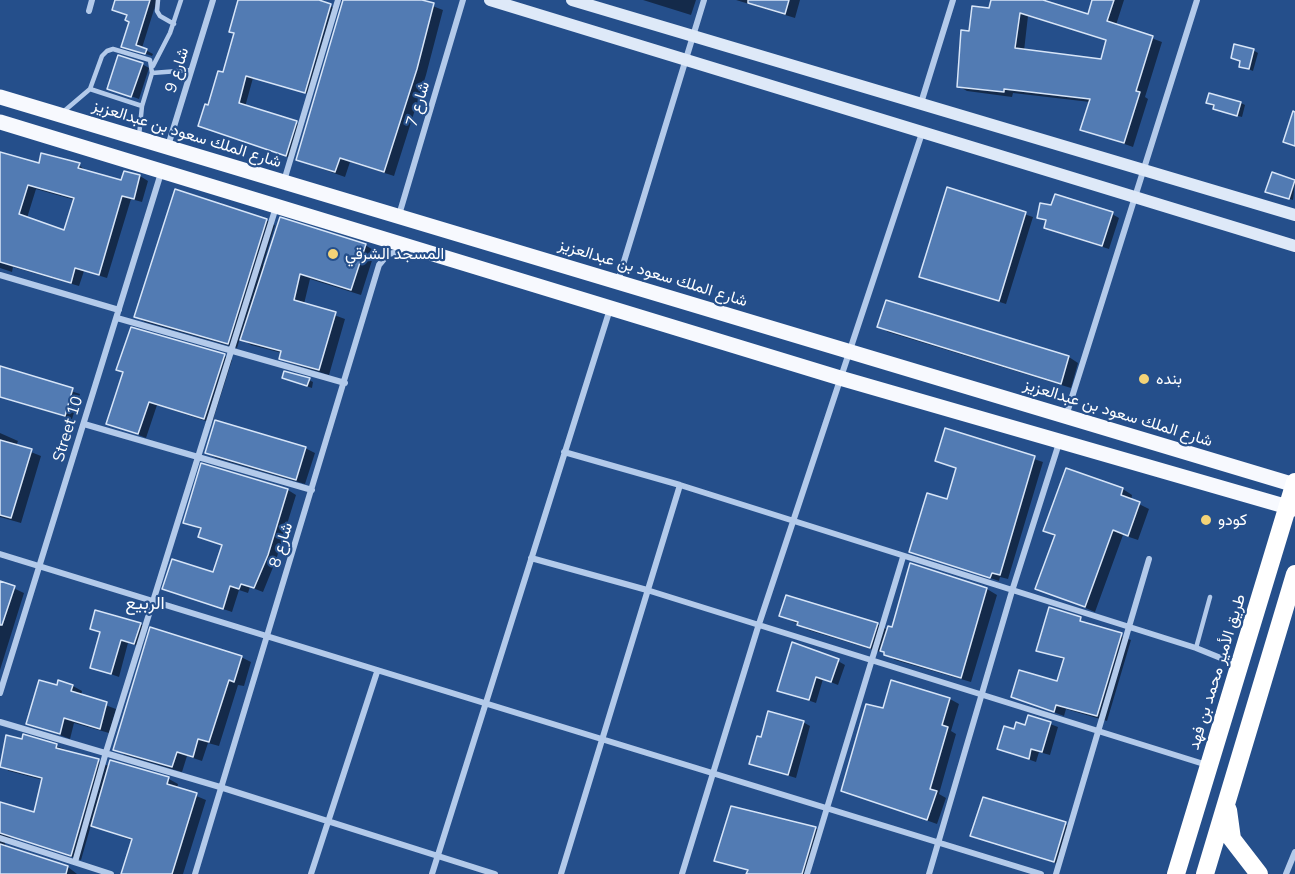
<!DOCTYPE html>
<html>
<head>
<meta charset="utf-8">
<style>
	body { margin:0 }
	canvas { display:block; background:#254f8b }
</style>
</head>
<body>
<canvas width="1295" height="874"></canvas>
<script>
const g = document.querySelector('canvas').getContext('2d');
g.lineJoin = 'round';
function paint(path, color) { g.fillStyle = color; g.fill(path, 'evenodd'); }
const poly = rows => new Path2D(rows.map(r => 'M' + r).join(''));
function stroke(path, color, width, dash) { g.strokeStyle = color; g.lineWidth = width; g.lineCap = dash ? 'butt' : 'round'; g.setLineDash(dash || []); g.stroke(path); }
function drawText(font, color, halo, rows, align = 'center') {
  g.font = font + ' Mulish,Vazirmatn,sans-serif'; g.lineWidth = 4.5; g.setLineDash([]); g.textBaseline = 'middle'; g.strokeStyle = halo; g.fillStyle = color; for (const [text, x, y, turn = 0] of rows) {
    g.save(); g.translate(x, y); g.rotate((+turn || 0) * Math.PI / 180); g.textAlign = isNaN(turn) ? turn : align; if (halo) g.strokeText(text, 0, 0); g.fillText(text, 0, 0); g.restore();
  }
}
paint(poly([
	[116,0,157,0,142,48,153,54,152,56,123,46,131,22,128,16,113,10],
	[241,0,315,0,337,9,312,95,253,78,245,107,303,126,293,159,200,125,224,74,235,34],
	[344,0,417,0,443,10,426,75,394,176,350,162,345,177,297,160],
	[643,0,696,0,691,15],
	[736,0,800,0,795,18],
	[993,0,1038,0,1089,16,1094,0,1124,0,1116,25,1162,42,1145,97,1148,99,1133,147,1082,129,1090,102,1013,93,1012,97,967,91,958,86,970,33,990,10],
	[1028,16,1108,41,1102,60,1024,51],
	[1253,50,1258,53,1253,71,1240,66,1248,61],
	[142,64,149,68,139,99,109,88],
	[1208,103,1241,103,1245,105,1242,117,1219,111],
	[0,153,40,165,79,165,87,172,122,182,140,176,148,181,142,202,131,199,107,278,84,271,79,286,13,267,12,272,0,268],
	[36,189,75,200,65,232,27,218],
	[1272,174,1295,181,1293,200,1272,193],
	[948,189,1033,217,1006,304,921,277],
	[1112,214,1119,218,1109,249,1052,231,1046,227,1047,222,1038,217],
	[266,220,275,225,263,265,266,266,365,245,375,251,361,295,310,279,304,304,345,319,329,375,290,363,280,358,282,353,251,345,240,338,237,348,145,322,136,317],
	[887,301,1069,357,1078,363,1071,388,888,332,879,326],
	[224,356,232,360,212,423,157,405,146,438,108,423,124,373,118,370],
	[0,368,80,394,72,419,0,397],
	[288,380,309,380,313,382,312,388],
	[946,430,1043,462,1008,579,1000,577,999,581,911,551,948,501,958,469,937,460],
	[0,433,18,441,16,446,41,456,21,523,0,517],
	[305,448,315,453,305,484,216,458,206,453],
	[1067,470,1123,489,1132,495,1131,500,1149,509,1138,540,1123,535,1095,612,1037,588,1056,537,1045,531],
	[288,490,296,495,276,560,263,592,250,587,248,593,239,590,232,612,164,589,214,574,223,546,200,537,202,530,185,522],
	[911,565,987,589,997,595,971,682,895,660,881,649,880,652,808,630,781,615,877,624,888,630,893,629],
	[0,582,24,593,0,670],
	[1050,609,1131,640,1107,721,1066,709,1064,716,1013,697,1058,683,1065,660,1038,650],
	[140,624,147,628,142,647,128,643,119,677,91,667,101,633,91,629],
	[241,657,251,662,244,686,238,685,219,746,208,743,202,761,187,756,182,772,125,755,115,749],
	[838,661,845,665,838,685,823,679,816,703,779,690],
	[892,682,950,699,959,704,951,731,956,734,939,794,946,798,937,824,842,790,884,710],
	[73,686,82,691,81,696,116,709,109,733,74,723,70,739,28,723],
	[1029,716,1058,727,1050,755,1039,752,1036,762,999,749,1015,731,1026,727],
	[803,722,810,726,796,778,751,764,762,739],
	[7,737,56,746,109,766,110,763,169,779,178,784,177,788,206,800,183,874,122,874,133,841,91,825,81,860,12,837,5,839,5,846,68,867,77,874,0,874,0,803,35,814,43,780,9,771,0,766],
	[1065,824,1072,828,1061,865,972,835],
	[815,828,822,832,809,874,748,874,749,871,716,860]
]), '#0007');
const building = poly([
	[115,0,150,0,136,45,147,49,145,54,121,47,129,22,125,20,127,15,112,10,115,0],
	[238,0,319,0,331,4,305,93,246,76,239,103,297,121,286,156,198,126,205,104,208,105,218,71,223,72,234,33,229,32,238,0],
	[343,0,422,0,434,3,417,69,384,172,340,158,335,172,296,160,343,0],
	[748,0,789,0,785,14,748,3,748,0],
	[991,0,1043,0,1088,14,1092,0,1114,0,1107,21,1153,36,1136,91,1140,92,1124,143,1080,130,1090,99,1004,89,1004,92,957,87,961,30,969,31,972,6,989,8,991,0],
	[1020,13,1106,40,1101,59,1015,48,1020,13],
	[1234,44,1254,49,1249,69,1239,67,1240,61,1231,58,1234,44],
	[118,55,143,63,131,97,107,89,118,55],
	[1209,93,1241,102,1237,116,1213,109,1214,105,1206,103,1209,93],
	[1293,111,1295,112,1295,146,1283,142,1293,111],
	[0,152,39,163,41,153,80,163,78,168,121,180,124,171,140,175,134,199,122,196,99,275,75,268,71,283,0,262,0,152],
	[28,185,74,198,64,230,19,214,28,185],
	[1272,172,1295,180,1289,199,1265,192,1272,172],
	[947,187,1026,212,999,301,919,277,947,187],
	[175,189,267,219,228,344,134,317,175,189],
	[1055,194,1113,212,1102,246,1044,228,1046,220,1037,218,1040,203,1051,205,1055,194],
	[280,217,366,244,351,290,300,274,294,300,336,312,319,370,279,359,281,351,240,340,280,217],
	[886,300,1069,356,1061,384,877,327,886,300],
	[131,327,225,354,204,419,149,402,138,434,106,424,123,372,116,370,131,327],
	[0,366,73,388,65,416,0,397,0,366],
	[284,371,310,378,307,386,282,378,284,371],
	[215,420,306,447,296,480,205,453,215,420],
	[945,428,1035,456,1000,575,992,573,990,578,909,552,927,493,947,499,956,468,935,461,945,428],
	[0,440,32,449,11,518,0,515,0,440],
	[201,463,288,489,268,555,254,588,241,584,239,589,230,586,223,609,162,589,172,559,213,572,222,545,198,537,201,528,183,523,201,463],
	[1066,468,1123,488,1121,495,1140,502,1128,536,1113,530,1085,607,1035,589,1055,535,1043,531,1066,468],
	[910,563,987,588,961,678,884,655,884,652,880,651,888,626,892,627,910,563],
	[0,581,15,586,2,625,0,625,0,581],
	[786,595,878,623,870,648,797,625,798,622,779,616,786,595],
	[1049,607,1081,617,1080,621,1122,633,1097,716,1056,705,1054,712,1011,697,1019,670,1057,681,1064,658,1036,651,1049,607],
	[95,610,141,623,134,644,121,640,111,674,90,668,100,632,90,629,95,610],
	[150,627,242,656,234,682,229,680,209,742,198,739,193,757,177,752,172,767,113,750,150,627],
	[792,642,839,659,831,682,816,677,809,700,777,691,792,642],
	[39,680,57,685,58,680,73,685,71,691,107,702,100,729,64,718,60,734,26,724,39,680],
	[891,680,950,698,942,725,948,727,930,789,937,791,927,820,841,791,866,704,883,708,891,680],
	[768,711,804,721,788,775,749,764,757,736,761,737,768,711],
	[1028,715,1051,722,1042,752,1031,749,1029,759,997,749,1004,726,1014,729,1016,722,1025,725,1028,715],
	[23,734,57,744,56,748,99,759,71,856,0,833,0,802,34,812,42,778,0,767,6,735,22,739,23,734],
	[110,760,169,777,167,784,197,793,172,874,121,874,132,839,91,826,110,760],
	[983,797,1066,822,1054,862,970,836,983,797],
	[731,806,816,827,802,874,746,874,748,870,714,861,731,806],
	[0,844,68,866,66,874,0,874,0,844]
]);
paint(building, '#527bb3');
stroke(building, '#d7e5f8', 1.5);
stroke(poly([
	[158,0,157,11,160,16,174,24],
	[153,66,170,33,181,0],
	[152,73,191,70],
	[90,89,102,56,107,51,113,49,150,60,152,73,142,106],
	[63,112,90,89,142,106,139,136],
	[1196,648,1210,597]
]), '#b3caea', 4.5);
stroke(poly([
	[89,11,92,0],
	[921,103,953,0],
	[168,146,213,0],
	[284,181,338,0],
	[399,215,463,0],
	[0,275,119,310],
	[618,281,704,0],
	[117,318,345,383],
	[1066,416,1197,0],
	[84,424,312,490],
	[564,452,680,485,1196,648,1238,665],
	[0,554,1041,874],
	[531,558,647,590,1207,765],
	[0,693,161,173],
	[0,722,220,787,495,874],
	[0,838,111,874],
	[75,862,106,752,276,207],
	[195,874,379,265,388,254,405,251],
	[311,874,377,672],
	[432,874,610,309],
	[561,874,680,485],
	[682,874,758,627,922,133],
	[807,874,903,557],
	[929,874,1012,591,1060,440],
	[1056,874,1149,559],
	[1286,874,1295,852]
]), '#b3caea', 6);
stroke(poly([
	[490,0,1295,246],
	[572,0,1295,215]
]), '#dee9f8', 12);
stroke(poly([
	[0,97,1295,485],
	[0,122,840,378,1295,509]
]), '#f7f9fe', 15);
stroke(poly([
	[1228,810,1232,839,1259,874],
	[1176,874,1295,482],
	[1205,874,1295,574]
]), '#fff', 18);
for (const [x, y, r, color] of [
	[333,254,6,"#f4d377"],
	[1144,379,6,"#f4d377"],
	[1206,520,6,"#f4d377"]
]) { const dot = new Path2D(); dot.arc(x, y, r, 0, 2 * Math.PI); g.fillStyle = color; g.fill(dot); stroke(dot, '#254f8b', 2); }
drawText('16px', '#fff', '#254f8b', [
	["شارع 9",177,70,-73],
	["شارع 7",418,104,-73],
	["شارع الملك سعود بن عبدالعزيز",187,134,17],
	["شارع الملك سعود بن عبدالعزيز",653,273,17],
	["شارع الملك سعود بن عبدالعزيز",1118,413,17],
	["Street 10",68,429,-73],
	["شارع 8",281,545,-73],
	["طريق الأمير محمد بن فهد",1217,672,-73]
]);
drawText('16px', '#fff', '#254f8b', [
	["المسجد الشرقي",345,254],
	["بنده",1156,379],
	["كودو",1218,520]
], 'left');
drawText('18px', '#fff', '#254f8b', [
	["الربيع",145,604]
]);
</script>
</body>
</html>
